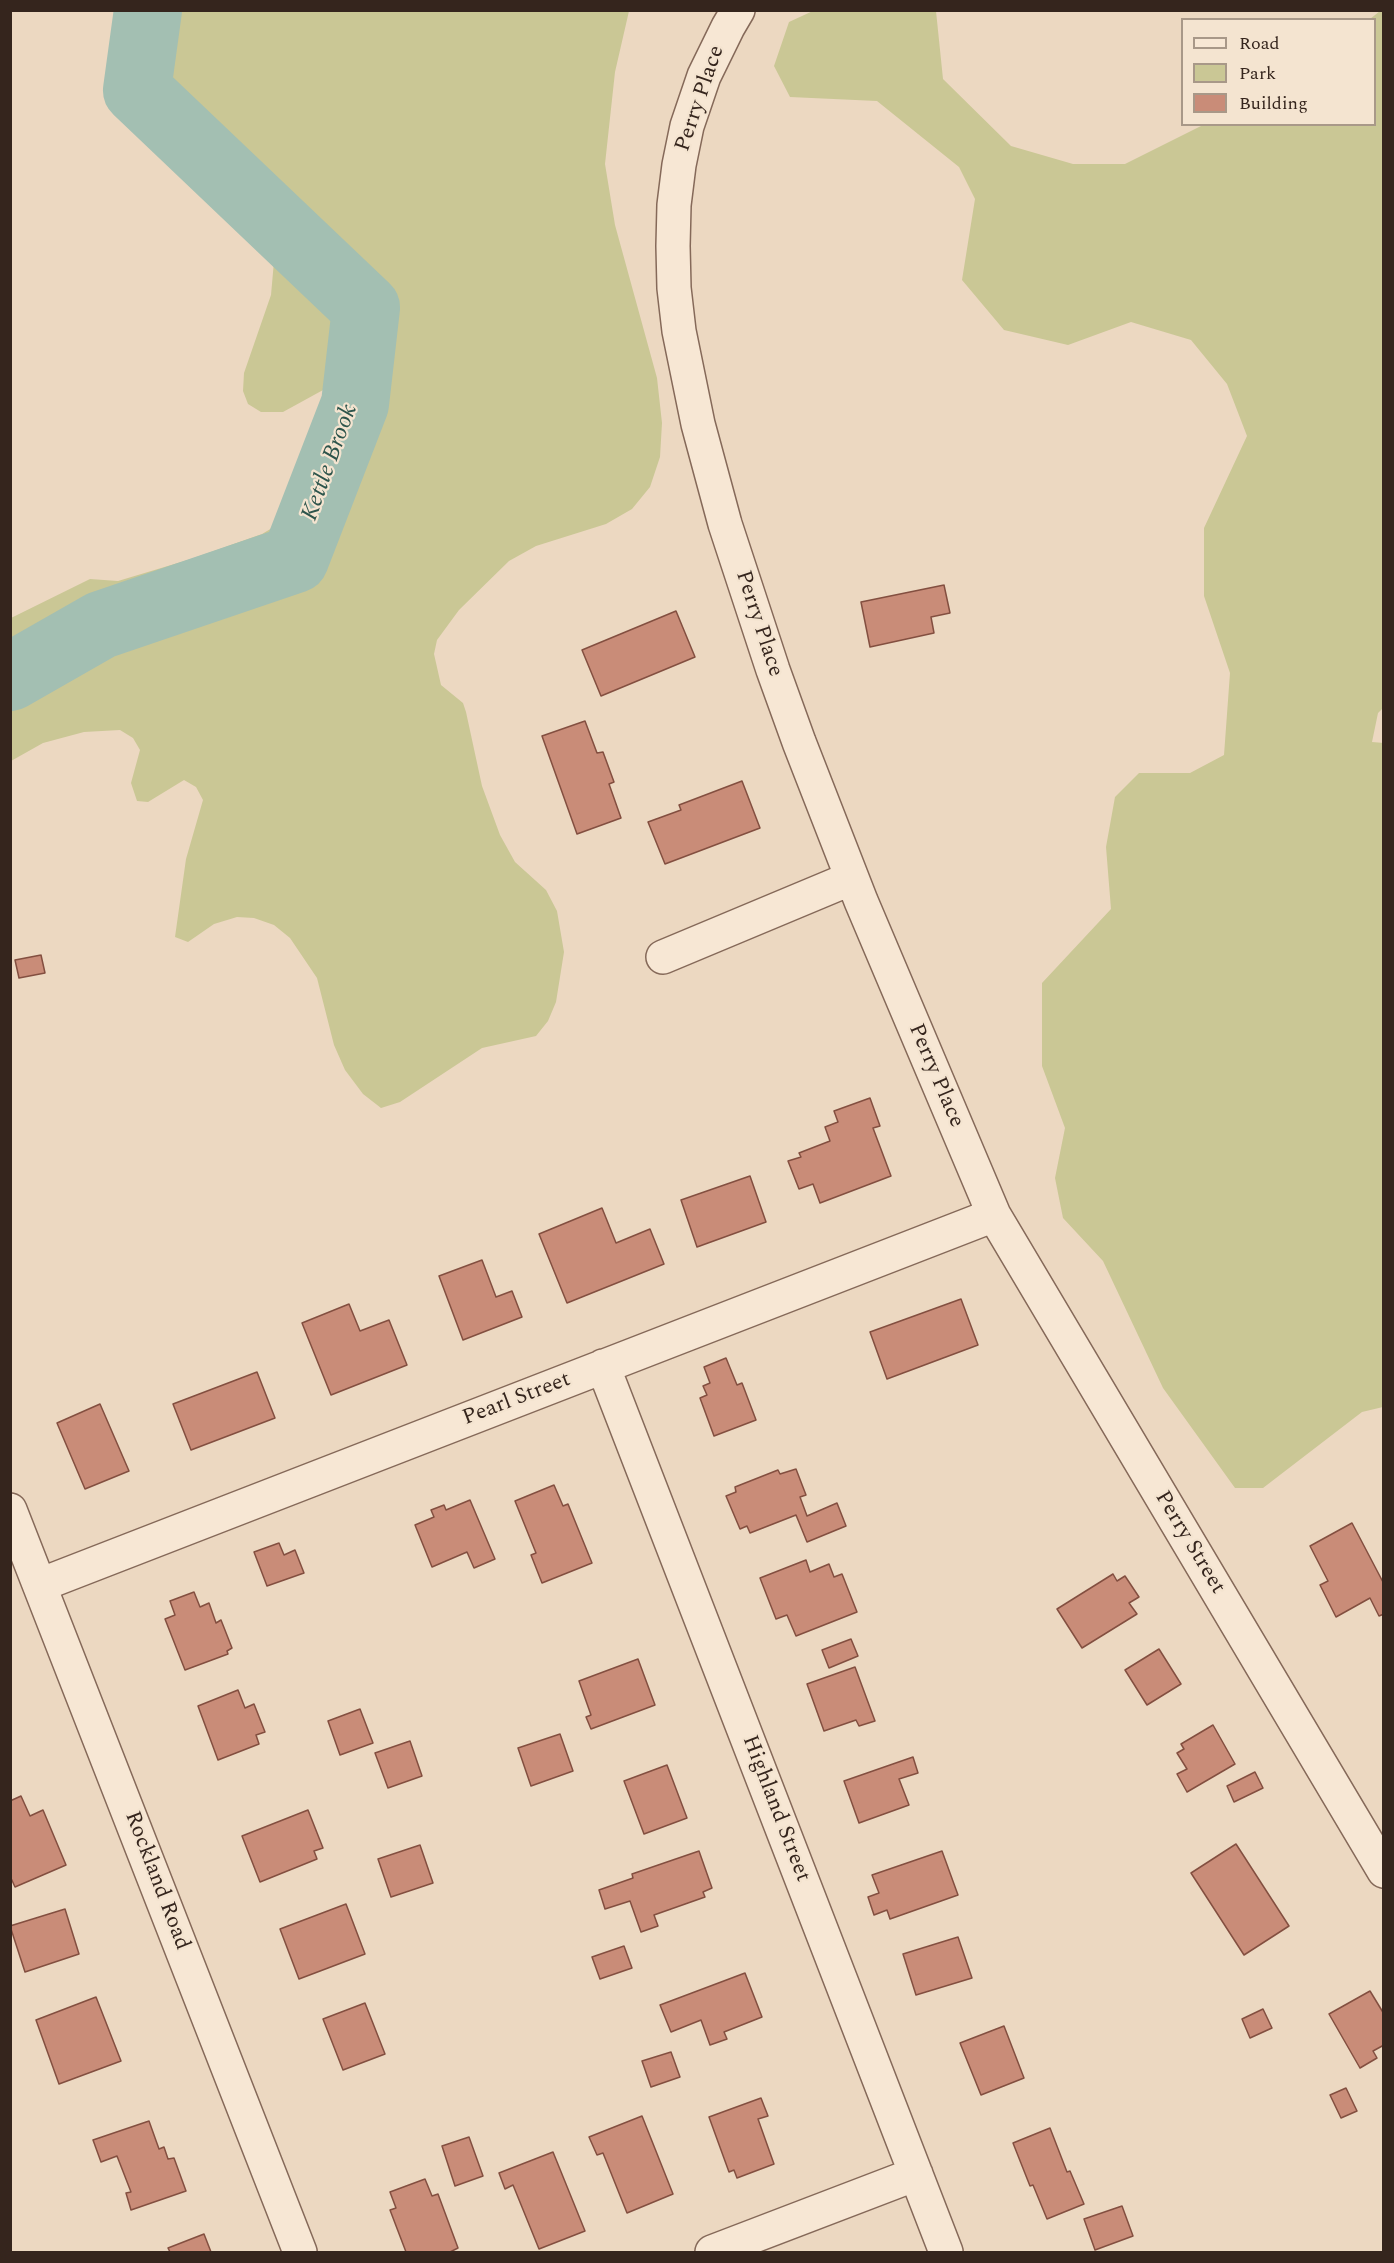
<!DOCTYPE html>
<html>
<head>
<meta charset="utf-8">
<style>
	body { margin:0 }
	#map { position:relative; width:1394px; height:2263px; overflow:hidden; background:#ecd8c1; font-family:Spectral,serif }
	canvas { display:block }
	.frame { position:absolute; inset:0; border:12px solid #35251d; pointer-events:none }
	.legend { position:absolute; left:1181px; top:18px; width:195px; height:108px; box-sizing:border-box; background:#f4e4d0; border:2px solid #a89888; margin:0; padding:8px 10px; list-style:none; font-size:18px; color:#35251d }
	.legend li { display:flex; align-items:center; gap:12px; height:30px }
	.legend b { width:30px; border:2px solid #a89888 }
</style>
</head>
<body>
<div id="map">
<canvas width="1394" height="2263"></canvas>
<div class="frame"></div>
<ul class="legend">
<li><b style="height:8px;background:#f7e7d4"></b>Road</li>
<li><b style="height:16px;background:#cac795"></b>Park</li>
<li><b style="height:16px;background:#c98c78"></b>Building</li>
</ul>
</div>
<script>
const g = document.querySelector('canvas').getContext('2d');
g.lineJoin = 'round';
function paint(path, color) { g.fillStyle = color; g.fill(path, 'evenodd'); }
const poly = rows => new Path2D(rows.map(r => 'M' + r).join(''));
function stroke(path, color, width, dash) { g.strokeStyle = color; g.lineWidth = width; g.lineCap = dash ? 'butt' : 'round'; g.setLineDash(dash || []); g.stroke(path); }
function drawText(font, color, halo, rows, align = 'center') {
  g.font = font + ' Spectral,serif'; g.lineWidth = 4.5; g.setLineDash([]); g.textBaseline = 'middle'; g.strokeStyle = halo; g.fillStyle = color; for (const [text, x, y, turn = 0] of rows) {
    g.save(); g.translate(x, y); g.rotate((+turn || 0) * Math.PI / 180); g.textAlign = isNaN(turn) ? turn : align; if (halo) g.strokeText(text, 0, 0); g.fillText(text, 0, 0); g.restore();
  }
}
paint(poly([
	[815,10,936,11,943,79,1011,146,1073,164,1125,164,1203,125,1374,124,1374,20,1370,19,1380,11,1383,11,1384,707,1378,713,1372,742,1384,743,1383,1407,1362,1412,1263,1488,1235,1488,1163,1388,1103,1261,1063,1218,1055,1178,1065,1128,1042,1066,1042,983,1111,909,1106,847,1115,797,1139,773,1190,773,1224,755,1230,673,1204,596,1204,528,1247,436,1227,384,1191,340,1131,322,1068,345,1004,330,962,280,975,199,959,167,877,101,790,97,774,66,789,22],
	[132,11,629,11,615,72,605,164,615,225,657,378,662,423,660,457,650,487,632,509,606,524,536,546,509,561,459,610,437,640,434,654,441,685,463,703,466,712,482,786,500,835,515,862,546,890,557,911,564,952,556,1002,548,1021,536,1036,482,1048,400,1102,381,1108,363,1094,345,1070,334,1045,317,978,290,938,274,925,254,918,237,917,214,924,188,942,175,937,186,859,203,800,196,787,184,780,148,802,137,801,131,783,140,750,133,738,120,730,84,732,43,743,11,761,11,618,90,579,118,581,191,559,262,534,292,516,333,456,349,422,351,404,347,392,334,384,283,412,261,412,248,404,243,391,244,373,271,295,275,250,248,235,221,202,194,159,119,105]
]), '#cac795');
stroke(poly([
	[10,677,101,625,295,559,355,404,366,308,137,90,148,10]
]), '#a3bfb2', 68);
const building = poly([
	[944,585,950,613,931,617,934,633,870,647,861,602,944,585],
	[676,611,695,657,601,696,582,650,676,611],
	[585,721,597,753,603,752,614,782,609,784,621,818,577,834,542,736,585,721],
	[742,781,760,828,665,864,648,822,681,810,679,805,742,781],
	[41,955,45,973,19,978,15,960,41,955],
	[870,1098,880,1126,873,1128,891,1176,820,1203,813,1184,799,1189,788,1161,801,1157,799,1153,830,1141,825,1127,838,1122,834,1111,870,1098],
	[750,1176,766,1222,697,1247,681,1200,750,1176],
	[602,1208,616,1243,650,1229,664,1264,567,1303,539,1234,602,1208],
	[482,1260,496,1297,512,1291,522,1317,463,1340,439,1276,482,1260],
	[961,1299,978,1345,887,1379,870,1332,961,1299],
	[349,1304,360,1331,389,1320,407,1365,331,1395,302,1323,349,1304],
	[726,1358,737,1385,742,1383,756,1420,714,1436,700,1398,707,1395,703,1386,710,1383,704,1367,726,1358],
	[257,1372,275,1418,191,1450,173,1404,257,1372],
	[100,1404,129,1471,85,1489,57,1423,100,1404],
	[796,1469,806,1495,800,1497,807,1516,837,1503,846,1526,807,1542,796,1515,750,1533,747,1526,740,1529,726,1496,736,1492,735,1487,778,1470,780,1474,796,1469],
	[554,1485,563,1506,568,1504,592,1563,542,1583,531,1555,536,1553,515,1501,554,1485],
	[470,1500,495,1559,474,1568,467,1552,432,1567,415,1525,434,1517,431,1510,444,1505,446,1510,470,1500],
	[1352,1523,1384,1584,1384,1614,1379,1616,1370,1598,1336,1617,1320,1585,1328,1581,1310,1546,1352,1523],
	[279,1543,284,1555,295,1550,304,1573,267,1586,254,1552,279,1543],
	[806,1560,810,1572,829,1564,834,1577,842,1574,857,1612,796,1636,787,1615,776,1619,760,1578,806,1560],
	[1113,1574,1117,1581,1125,1576,1139,1597,1129,1603,1137,1614,1082,1648,1057,1609,1113,1574],
	[194,1592,200,1607,209,1603,216,1623,221,1620,232,1648,227,1651,228,1654,185,1670,165,1619,175,1615,170,1601,194,1592],
	[851,1639,858,1656,829,1668,822,1650,851,1639],
	[1159,1649,1181,1684,1147,1705,1125,1670,1159,1649],
	[638,1659,655,1705,591,1729,586,1717,591,1715,579,1681,638,1659],
	[855,1667,875,1721,859,1726,856,1720,824,1731,807,1684,855,1667],
	[238,1690,245,1708,254,1704,265,1732,256,1735,259,1744,218,1760,198,1706,238,1690],
	[360,1709,373,1743,340,1755,328,1721,360,1709],
	[1213,1725,1235,1764,1187,1792,1177,1774,1187,1769,1177,1753,1184,1749,1181,1744,1213,1725],
	[560,1734,573,1771,531,1786,518,1748,560,1734],
	[410,1741,422,1776,388,1788,375,1753,410,1741],
	[913,1757,918,1773,899,1779,909,1805,859,1823,844,1781,913,1757],
	[667,1765,687,1818,644,1834,624,1781,667,1765],
	[1255,1772,1263,1788,1234,1802,1227,1786,1255,1772],
	[21,1796,30,1816,43,1810,66,1865,15,1887,10,1876,10,1801,21,1796],
	[308,1810,323,1848,314,1851,317,1859,260,1882,242,1836,308,1810],
	[1236,1844,1289,1926,1244,1955,1191,1873,1236,1844],
	[420,1845,433,1883,391,1897,378,1859,420,1845],
	[699,1851,712,1888,703,1892,705,1897,654,1915,658,1926,641,1932,630,1901,605,1909,599,1890,633,1878,632,1874,699,1851],
	[942,1851,958,1895,890,1919,887,1910,874,1915,868,1897,879,1893,872,1875,942,1851],
	[346,1904,365,1954,299,1979,280,1929,346,1904],
	[65,1909,79,1954,25,1972,10,1926,65,1909],
	[958,1937,972,1978,916,1995,903,1954,958,1937],
	[624,1946,632,1968,600,1979,592,1957,624,1946],
	[745,1973,762,2017,724,2032,727,2039,710,2045,701,2020,671,2032,660,2005,745,1973],
	[1370,1991,1384,2014,1384,2045,1373,2051,1377,2058,1360,2068,1329,2014,1370,1991],
	[96,1997,121,2061,59,2084,36,2020,96,1997],
	[365,2003,385,2054,343,2070,323,2019,365,2003],
	[1263,2009,1272,2028,1250,2038,1242,2019,1263,2009],
	[1004,2026,1024,2078,981,2095,960,2043,1004,2026],
	[671,2052,680,2077,651,2087,642,2061,671,2052],
	[1346,2088,1357,2111,1341,2118,1330,2095,1346,2088],
	[761,2098,768,2116,758,2119,774,2164,737,2178,734,2170,729,2172,709,2117,761,2098],
	[642,2116,673,2194,627,2213,603,2153,597,2155,589,2137,642,2116],
	[149,2121,159,2149,164,2147,168,2159,174,2158,186,2191,131,2210,126,2193,131,2192,117,2156,101,2162,93,2140,149,2121],
	[1050,2128,1067,2172,1070,2171,1084,2204,1047,2219,1033,2185,1030,2186,1013,2143,1050,2128],
	[469,2137,483,2176,455,2186,442,2146,469,2137],
	[553,2152,585,2231,539,2249,513,2185,505,2189,499,2173,553,2152],
	[425,2179,432,2196,438,2194,458,2248,450,2252,406,2252,390,2210,396,2208,390,2192,425,2179],
	[1122,2206,1133,2236,1095,2250,1084,2219,1122,2206],
	[204,2234,211,2252,170,2252,168,2248,204,2234]
]);
paint(building, '#c98c78');
stroke(building, '#834f40', 1.5);
const minor = poly([
	[738,10,728,27,704,76,687,126,679,165,674,205,673,246,674,288,679,331,698,424,725,524,773,670,799,742,861,901,994,1215,1384,1871],
	[663,957,852,878],
	[603,1366,946,2252],
	[10,1510,300,2252],
	[40,1585,994,1215],
	[712,2252,916,2174]
]);
stroke(minor, '#856959', 36);
stroke(minor, '#f7e7d4', 33);
drawText('22px', '#35251d', '#f4e4d0', [
	["Perry Place",701,99,-71],
	["Perry Place",758,624,72],
	["Perry Place",935,1076,67],
	["Pearl Street",517,1400,-21],
	["Perry Street",1189,1543,59],
	["Highland Street",775,1809,69],
	["Rockland Road",156,1881,69]
]);
drawText('italic 24px', '#2d544b', '#f4e4d0', [
	["Kettle Brook",331,463,-70]
]);
</script>
</body>
</html>
